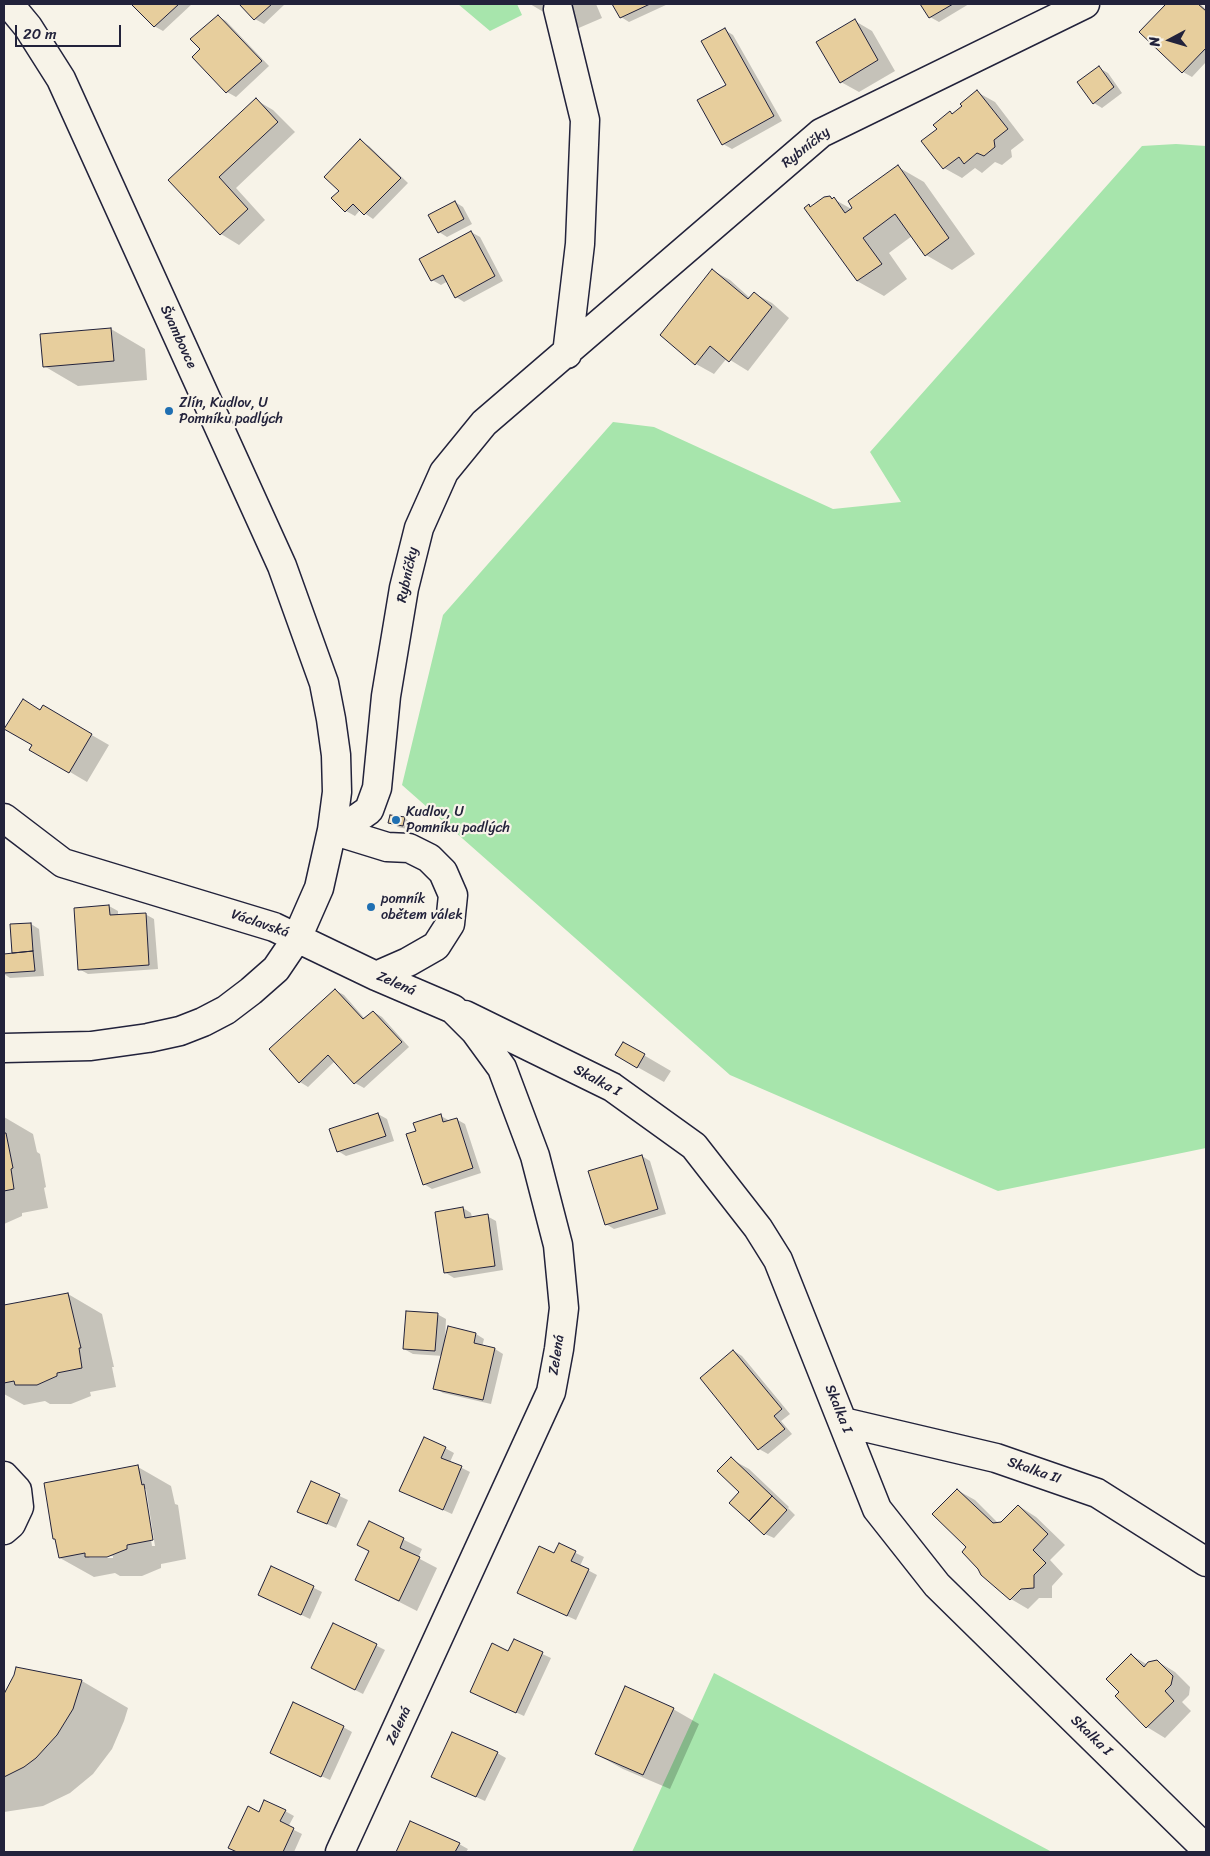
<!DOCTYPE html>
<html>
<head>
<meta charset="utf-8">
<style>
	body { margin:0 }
	#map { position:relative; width:1210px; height:1856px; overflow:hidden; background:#f7f3e8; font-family:Sriracha,sans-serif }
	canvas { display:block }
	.frame { position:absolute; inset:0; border:5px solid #22223b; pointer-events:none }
	.north { position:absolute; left:1145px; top:15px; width:50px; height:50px; -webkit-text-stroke:4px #f7f3e8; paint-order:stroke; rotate:264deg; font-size:14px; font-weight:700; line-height:20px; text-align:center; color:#22223b }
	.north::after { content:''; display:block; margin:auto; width:18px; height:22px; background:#22223b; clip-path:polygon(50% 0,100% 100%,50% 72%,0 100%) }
	.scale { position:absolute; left:15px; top:25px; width:106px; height:22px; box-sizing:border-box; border:2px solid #22223b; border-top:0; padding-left:6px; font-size:15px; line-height:18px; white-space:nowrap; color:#22223b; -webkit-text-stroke:4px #f7f3e8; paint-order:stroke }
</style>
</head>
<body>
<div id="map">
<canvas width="1210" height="1856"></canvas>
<div class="frame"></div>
<div class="north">N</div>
<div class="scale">20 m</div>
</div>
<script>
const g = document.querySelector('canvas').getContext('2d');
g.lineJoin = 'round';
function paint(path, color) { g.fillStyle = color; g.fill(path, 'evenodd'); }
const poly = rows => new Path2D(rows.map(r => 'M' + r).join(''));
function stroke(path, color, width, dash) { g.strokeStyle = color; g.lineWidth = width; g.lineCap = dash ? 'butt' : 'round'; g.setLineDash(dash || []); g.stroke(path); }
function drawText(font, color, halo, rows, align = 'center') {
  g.font = font + ' Sriracha,sans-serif'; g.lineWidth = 4.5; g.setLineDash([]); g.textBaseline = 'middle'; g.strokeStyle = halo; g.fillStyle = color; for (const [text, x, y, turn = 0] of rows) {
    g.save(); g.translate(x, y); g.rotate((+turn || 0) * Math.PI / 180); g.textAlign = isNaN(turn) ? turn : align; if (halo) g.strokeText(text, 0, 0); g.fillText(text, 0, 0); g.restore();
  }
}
paint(poly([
	[458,4,517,4,522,15,490,31],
	[1176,144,1206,146,1206,1148,998,1191,730,1075,402,785,443,615,613,422,654,427,833,509,901,502,870,452,1142,146],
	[714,1673,1052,1852,632,1852]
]), '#a7e5ac');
paint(poly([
	[133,4,192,4,163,31,154,26],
	[241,4,285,4,264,24,255,19],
	[530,4,596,4,602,18,574,30],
	[614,4,668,4,629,22,621,17],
	[921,4,969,4,939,22,930,17],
	[1167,4,1200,4,1206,9,1206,62,1192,77,1183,72,1140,32],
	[218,16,226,21,269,66,236,97,227,92,194,57,202,49],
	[855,21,872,31,895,71,859,92,841,82],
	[725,30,733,35,782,121,732,149,723,144,728,86],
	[1099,68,1108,73,1122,93,1102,108,1094,103],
	[977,92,995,102,1024,140,1011,150,1012,157,1002,165,995,162,982,173,975,168,962,178,944,168,923,141,939,129,950,113,954,114],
	[256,100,273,110,295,132,236,188,265,220,239,245,221,234,170,180],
	[360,141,369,146,408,183,373,219,360,210,355,216,346,211,333,198,341,191],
	[898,167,924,182,975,254,952,270,926,255,912,236,889,253,907,279,884,296,857,281,809,206,811,207,830,197,855,211],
	[455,202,463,207,472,224,447,237,439,232],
	[471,232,480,237,503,281,464,302,456,297,448,281,441,285,432,280],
	[712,270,730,280,750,298,754,293,772,303,789,318,748,371,727,358,714,374,696,364,661,335],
	[111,329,145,349,147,380,78,386,44,366,41,335],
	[43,707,109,745,87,782,31,749],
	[404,818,413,823,411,830,398,827,390,822],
	[109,906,118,911,118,916,145,914,154,919,158,969,88,974,79,969],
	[31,924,39,929,44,976,10,978,4,974,4,955,13,954,11,925],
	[335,990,344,995,365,1019,374,1012,382,1017,409,1047,364,1088,355,1083,335,1061,308,1087,300,1082],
	[623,1043,671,1071,664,1082,616,1055],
	[378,1114,387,1119,394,1141,346,1156,338,1151],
	[441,1116,450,1121,456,1119,465,1124,481,1173,432,1189,424,1184,417,1132],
	[4,1117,33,1134,37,1152,40,1154,46,1187,44,1188,48,1208,22,1213,22,1216,4,1224],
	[642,1156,650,1161,666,1214,614,1229,606,1224],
	[463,1208,471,1213,472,1218,487,1216,496,1221,503,1270,454,1278,446,1273],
	[68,1294,102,1314,114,1367,112,1367,116,1387,90,1392,91,1396,71,1404,50,1404,45,1401,24,1405,4,1394,4,1307],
	[437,1314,446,1319,445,1340,449,1328,476,1334,484,1339,482,1347,495,1349,503,1354,491,1404,443,1393,435,1388,443,1356,413,1354,404,1349],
	[734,1351,742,1356,790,1414,781,1421,792,1434,768,1454,759,1449,701,1378],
	[445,1448,454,1453,450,1462,470,1472,452,1514,401,1491],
	[731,1459,749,1469,789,1507,788,1508,795,1515,774,1538,765,1534],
	[138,1467,171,1486,175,1504,178,1505,186,1559,161,1564,161,1568,142,1576,120,1576,115,1573,94,1577,60,1558,57,1540,54,1538],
	[143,1489,146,1489,155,1546,152,1546],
	[88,1556,113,1556,113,1558,90,1558],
	[312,1483,348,1500,336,1528,307,1516],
	[957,1490,975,1500,999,1524,1019,1506,1036,1517,1065,1545,1050,1560,1063,1574,1052,1586,1052,1598,1039,1598,1028,1609,1011,1599,967,1547],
	[369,1522,422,1549,418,1558,437,1568,417,1611,356,1580,370,1552],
	[559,1545,584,1557,580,1566,597,1575,576,1620,527,1598],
	[272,1567,322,1592,310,1619,268,1599],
	[334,1624,385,1650,363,1694,321,1673],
	[514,1641,551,1658,524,1716,480,1696],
	[1131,1655,1148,1665,1157,1661,1175,1672,1190,1687,1189,1695,1182,1702,1191,1711,1165,1738,1147,1727,1116,1696,1121,1692],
	[17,1669,82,1681,128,1708,124,1721,112,1749,93,1774,70,1793,43,1806,4,1812,4,1695,9,1689],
	[673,1709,699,1724,670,1789,623,1769,596,1754],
	[343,1727,352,1732,330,1780,280,1757],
	[497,1753,506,1758,485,1801,441,1781],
	[285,1811,294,1816,288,1827,302,1834,294,1852,237,1852,230,1848,259,1813],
	[411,1823,459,1844,468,1849,466,1852,397,1852]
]), '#0003');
const building = poly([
	[131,4,179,4,154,27,131,4],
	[239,4,272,4,254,20,239,4],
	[612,4,650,4,620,18,612,4],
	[920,4,953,4,929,18,920,4],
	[1166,4,1198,4,1206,11,1206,48,1182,73,1139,32,1166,4],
	[218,15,262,61,226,93,192,57,200,49,190,39,218,15],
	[855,19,878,60,840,83,816,42,855,19],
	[725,28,774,116,722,145,697,100,726,85,701,41,725,28],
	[1099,66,1114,87,1093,104,1077,82,1099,66],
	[977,90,1008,129,994,140,995,147,984,156,977,153,964,164,959,157,943,169,921,141,937,129,933,125,950,111,952,114,962,106,960,104,977,90],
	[256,98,278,122,219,177,248,209,220,235,168,180,256,98],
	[360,139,401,178,364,215,353,204,345,212,331,198,339,191,324,177,360,139],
	[898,165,949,238,925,256,895,214,863,238,882,264,857,281,804,208,809,204,810,207,824,197,830,196,832,199,834,197,845,213,852,208,848,201,898,165],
	[455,201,464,219,438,233,428,215,455,201],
	[471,231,495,276,455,298,443,275,431,281,419,259,471,231],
	[712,269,748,299,754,292,772,307,729,362,710,346,695,365,660,335,712,269],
	[111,328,114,361,43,367,40,334,111,328],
	[23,699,40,710,43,705,92,734,69,773,29,750,32,745,4,729,23,699],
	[390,815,405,817,403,826,388,823,390,815],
	[109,905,110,915,146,913,149,965,78,970,74,908,109,905],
	[31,923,33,951,12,953,10,924,31,923],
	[33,951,35,971,4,973,4,954,33,951],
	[335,989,363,1019,373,1011,402,1042,354,1084,328,1055,299,1083,269,1049,335,989],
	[623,1042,645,1054,637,1068,615,1055,623,1042],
	[378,1113,386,1136,337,1152,329,1129,378,1113],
	[441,1114,443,1122,457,1118,473,1168,423,1185,406,1134,416,1131,413,1123,441,1114],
	[4,1133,6,1133,13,1168,11,1169,14,1189,4,1191,4,1133],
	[642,1155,658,1209,605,1225,588,1171,642,1155],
	[463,1207,465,1218,488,1214,495,1266,444,1273,435,1212,463,1207],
	[68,1293,81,1348,79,1348,82,1368,57,1373,57,1376,37,1385,15,1385,14,1381,4,1383,4,1305,68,1293],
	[406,1311,438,1313,435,1351,403,1349,406,1311],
	[448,1326,476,1333,474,1343,495,1348,483,1400,433,1389,448,1326],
	[733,1350,782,1409,774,1416,785,1429,758,1450,700,1378,733,1350],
	[424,1437,446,1447,441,1458,462,1466,443,1510,399,1491,424,1437],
	[731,1457,772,1496,749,1521,729,1503,739,1492,717,1471,731,1457],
	[138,1465,142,1485,144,1484,153,1540,127,1545,127,1549,107,1557,85,1557,85,1553,59,1558,55,1539,53,1539,44,1483,138,1465],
	[311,1481,340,1494,327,1524,297,1512,311,1481],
	[957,1489,993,1523,1001,1522,1018,1505,1048,1534,1033,1550,1046,1563,1034,1575,1034,1588,1021,1589,1010,1600,981,1575,978,1569,962,1552,966,1547,932,1514,957,1489],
	[772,1496,787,1510,764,1535,749,1521,772,1496],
	[369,1521,404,1538,400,1548,420,1557,399,1601,355,1580,369,1551,357,1545,369,1521],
	[559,1543,576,1551,571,1561,589,1569,567,1616,517,1593,539,1546,554,1553,559,1543],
	[271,1566,314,1586,301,1615,258,1595,271,1566],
	[333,1623,377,1644,355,1690,311,1668,333,1623],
	[514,1639,543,1652,516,1713,470,1692,492,1643,508,1651,514,1639],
	[1131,1654,1144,1667,1148,1662,1157,1660,1173,1676,1171,1685,1165,1691,1174,1701,1146,1728,1115,1696,1119,1692,1106,1679,1131,1654],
	[16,1667,82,1680,73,1709,57,1735,36,1758,24,1767,4,1777,4,1694,14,1675,16,1667],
	[625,1686,674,1708,643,1775,595,1754,625,1686],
	[293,1702,344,1726,321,1777,270,1753,293,1702],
	[452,1732,498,1752,476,1797,431,1777,452,1732],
	[264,1800,286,1810,280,1821,294,1828,283,1852,237,1852,228,1848,248,1806,259,1812,264,1800],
	[410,1821,460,1843,455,1852,396,1852,410,1821]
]);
paint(building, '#e7ce9d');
stroke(building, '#22223b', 1);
const minor = poly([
	[558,9,585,120,580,244,567,354],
	[4,818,63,863,274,927,376,976,453,1009,475,1031,502,1068,535,1156,558,1245,564,1308,559,1349,551,1392,340,1852],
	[332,830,352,822,369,810,377,788,386,696,404,588,419,528,444,472,484,423,821,133,1085,4],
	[332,830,387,847,409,848,429,858,443,872,453,895,450,924,436,946,408,962,376,976],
	[465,1015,612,1087,694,1146,758,1228,778,1260,877,1509,937,1585,1206,1849],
	[4,1048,91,1046,148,1038,180,1031,203,1022,226,1010,251,991,276,969,297,938,319,888,332,830,337,792,336,755,331,719,324,683,282,566,61,79,28,27,9,4],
	[843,1422,996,1458,1097,1493,1206,1562],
	[4,1476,17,1490,19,1507,11,1524,4,1530]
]);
stroke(minor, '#22223b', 31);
stroke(minor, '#f7f3e8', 28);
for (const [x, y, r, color] of [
	[169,411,5,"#1f6fb2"],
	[396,820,5,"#1f6fb2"],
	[371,907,5,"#1f6fb2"]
]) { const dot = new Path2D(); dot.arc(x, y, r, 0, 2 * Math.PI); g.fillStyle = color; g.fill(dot); stroke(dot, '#f7f3e8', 2); }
drawText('14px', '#22223b', '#f7f3e8', [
	["Rybníčky",806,148,-38],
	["Švambovce",178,337,65],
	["Rybníčky",408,575,-78],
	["Václavská",260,924,19],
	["Zelená",396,984,24],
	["Skalka I",597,1081,28],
	["Zelená",557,1355,-81],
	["Skalka I",838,1409,68],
	["Skalka II",1034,1471,19],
	["Zelená",399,1726,-65],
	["Skalka I",1091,1736,44]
]);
drawText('14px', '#22223b', '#f7f3e8', [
	["Zlín, Kudlov, U",179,403],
	["Pomníku padlých",179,419],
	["Kudlov, U",406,812],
	["Pomníku padlých",406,828],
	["pomník",381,899],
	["obětem válek",381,915]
], 'left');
</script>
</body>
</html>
